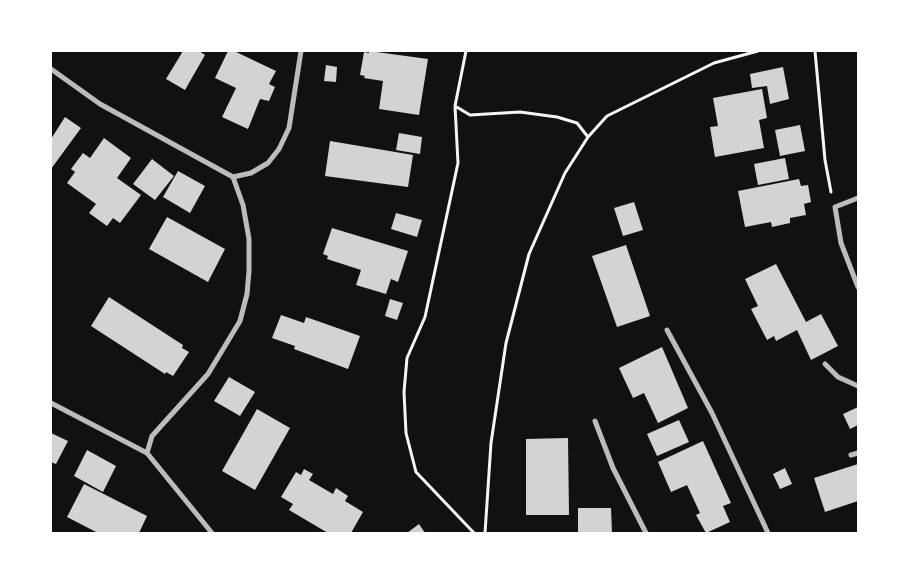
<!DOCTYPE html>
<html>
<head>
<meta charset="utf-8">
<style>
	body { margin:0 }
	#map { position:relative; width:909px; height:584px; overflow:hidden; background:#111; font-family:Helvetica,sans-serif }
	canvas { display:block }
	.frame { position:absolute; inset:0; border:52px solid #fff; pointer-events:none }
</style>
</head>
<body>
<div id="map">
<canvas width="909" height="584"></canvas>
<div class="frame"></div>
</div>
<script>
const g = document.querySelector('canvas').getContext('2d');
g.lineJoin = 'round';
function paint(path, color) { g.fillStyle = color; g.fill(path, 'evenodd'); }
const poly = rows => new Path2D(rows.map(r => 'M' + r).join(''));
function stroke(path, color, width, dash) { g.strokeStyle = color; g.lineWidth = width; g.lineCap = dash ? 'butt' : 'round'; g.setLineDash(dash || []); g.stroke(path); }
paint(poly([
	[183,51,199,51,205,55,185,90,166,79],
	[228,51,234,51,276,71,269,84,275,87,269,101,260,99,248,129,222,117,236,88,215,78],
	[369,51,428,59,419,115,379,109,383,81,364,78,365,76,360,75,364,52,369,53],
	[326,65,337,67,336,82,324,81],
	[783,67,789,99,770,104,767,86,752,88,750,74],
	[762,89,767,118,759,120,764,148,715,157,710,127,718,126,713,98],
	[65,117,81,128,51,169,51,139],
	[800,125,805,151,780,156,775,130],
	[399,133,422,137,420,154,396,150],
	[104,138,131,158,117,178,141,195,120,223,113,218,107,226,89,213,96,204,67,183,75,172,71,169,83,153,90,158],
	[330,141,413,155,408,187,325,176],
	[785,158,789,179,758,185,754,164],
	[152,159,174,176,155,200,133,184],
	[178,171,205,186,190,213,163,197],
	[799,179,801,186,808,185,811,202,804,204,806,215,790,218,790,223,772,227,771,222,745,227,738,191],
	[634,202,643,230,623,236,614,208],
	[396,213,422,220,417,237,391,229],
	[167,217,225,249,208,282,149,249],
	[332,228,408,251,398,282,391,279,386,294,356,285,361,270,327,259,328,256,323,254],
	[626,245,650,316,617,327,592,256],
	[776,264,806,322,821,314,838,346,811,360,797,330,776,341,774,336,767,340,751,309,758,306,745,279],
	[109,297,183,345,182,348,189,352,173,376,166,372,165,374,91,326],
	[390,299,403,303,397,320,385,316],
	[281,315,304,323,306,317,360,336,348,369,294,349,295,346,272,338],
	[662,347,688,408,658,423,644,393,633,398,619,368],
	[229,377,255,392,240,416,214,401],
	[858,407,858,425,850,429,843,414],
	[257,409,290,428,255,490,222,471],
	[679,420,689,442,657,456,647,434],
	[51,433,68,441,56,464,51,462],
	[568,438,569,515,526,515,526,439],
	[703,441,731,503,723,506,730,522,706,533,696,515,700,513,687,485,671,492,658,462],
	[87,450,116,466,103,492,74,476],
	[858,464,858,501,825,512,814,478],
	[785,468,792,484,780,489,773,474],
	[304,469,313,474,309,480,333,494,336,488,348,496,345,501,363,512,351,533,328,533,289,510,293,504,281,497,296,472,301,475],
	[84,484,147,516,139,533,98,533,67,517],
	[578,508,611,508,612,533,578,533],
	[419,524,425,533,407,533]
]), '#d3d3d3');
stroke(poly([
	[466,51,455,106,458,163,425,317,407,358,404,392,406,433,416,472,474,533],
	[815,51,825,160,831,192],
	[455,106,470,115,520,112,557,117,577,123,588,137],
	[485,533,491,443,506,343,529,254,565,173,588,137,607,116,714,63,758,51]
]), '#f5f5f5', 3);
stroke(poly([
	[51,69,100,104,233,177,243,205,249,239,249,271,247,294,240,321,208,374,152,436,147,453],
	[233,177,251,173,268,163,279,149,289,128,301,51],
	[858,198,835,207,841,243,858,287],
	[667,330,712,413,768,533],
	[825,364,838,377,858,386],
	[51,403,147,453,212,533],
	[595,421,613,468,646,533],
	[851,455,858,453]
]), '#bcbcbc', 5);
</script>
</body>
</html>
